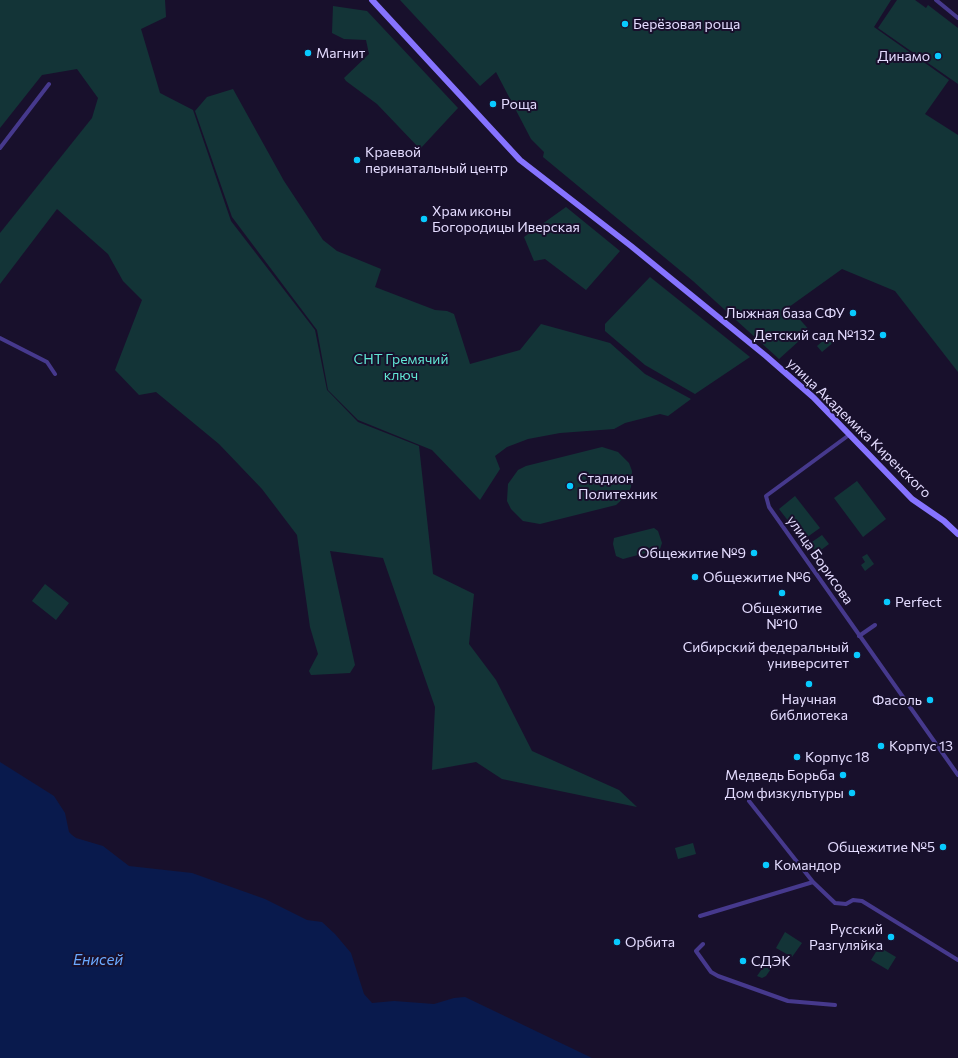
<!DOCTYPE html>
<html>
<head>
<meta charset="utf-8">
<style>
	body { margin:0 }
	canvas { display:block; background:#18102c }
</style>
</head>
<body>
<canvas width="958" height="1058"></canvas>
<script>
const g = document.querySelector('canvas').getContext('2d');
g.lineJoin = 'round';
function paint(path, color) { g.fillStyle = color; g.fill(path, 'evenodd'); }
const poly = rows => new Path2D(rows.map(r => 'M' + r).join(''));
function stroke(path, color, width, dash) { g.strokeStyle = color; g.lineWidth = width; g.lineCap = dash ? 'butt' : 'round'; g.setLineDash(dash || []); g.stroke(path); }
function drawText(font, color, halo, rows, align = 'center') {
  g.font = font + ' Commissioner,sans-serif'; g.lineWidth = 4; g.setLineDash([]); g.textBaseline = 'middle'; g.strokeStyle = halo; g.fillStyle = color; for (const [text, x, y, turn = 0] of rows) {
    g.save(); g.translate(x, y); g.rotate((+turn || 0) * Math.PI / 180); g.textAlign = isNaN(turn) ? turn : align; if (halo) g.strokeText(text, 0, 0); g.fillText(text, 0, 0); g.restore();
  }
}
paint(poly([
	[0,0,165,0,166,17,141,29,160,93,193,110,231,221,315,330,327,390,358,422,419,446,433,574,474,594,469,644,496,680,532,751,619,790,637,807,502,779,476,762,432,770,435,707,383,558,330,551,355,665,350,673,311,675,309,671,318,654,310,627,297,535,262,489,219,444,156,392,139,395,115,370,142,300,123,281,108,254,57,209,0,284,0,233,92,118,98,98,77,69,42,75,0,128],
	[400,0,891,0,874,27,949,80,925,114,958,135,958,372,895,291,842,269,789,307,810,331,779,359,693,281,543,157,544,152,531,139,496,72,480,86],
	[897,0,915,0,926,8,928,5,958,28,958,84,878,28],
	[333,6,367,11,458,108,420,149,377,104,346,81,344,78,369,54,366,40,344,39,332,33],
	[233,89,284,181,323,240,337,251,381,269,375,287,435,310,447,311,454,314,470,364,520,350,541,324,610,343,645,374,691,399,668,416,660,414,625,423,614,429,560,433,528,439,507,447,495,456,500,469,480,500,432,450,358,420,328,390,317,330,232,217,195,111,207,97],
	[566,207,620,251,586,290,545,259,534,261,524,237],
	[650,277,750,357,695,394,645,365,605,331,605,324],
	[830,335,835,341,822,352,817,346],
	[602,447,618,452,629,463,632,471,631,487,628,494,616,505,540,524,523,521,511,509,507,501,508,484,518,470,526,466],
	[857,481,886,519,863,537,834,498],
	[795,496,820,528,803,540,779,509],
	[654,528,658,531,662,543,660,549,623,559,616,556,613,544,614,538],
	[822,535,829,544,817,553,809,544],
	[867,554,874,564,865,571,861,565,865,562,862,557],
	[45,584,69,603,56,620,32,601],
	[693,843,696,854,678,859,675,848],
	[785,932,802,943,792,957,776,948],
	[879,947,896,957,888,970,871,960],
	[771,956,777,960,766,976,762,978,757,976]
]), '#133437');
paint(poly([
	[0,762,54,796,65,813,69,832,72,835,76,838,103,846,129,866,192,873,265,899,307,920,322,922,335,934,351,953,364,994,372,1003,394,1001,434,1004,454,998,465,997,592,1058,0,1058]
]), '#091a4d');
stroke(poly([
	[936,0,958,18],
	[0,148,49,84],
	[0,338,47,362,55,374],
	[849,435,766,496,769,507,958,775],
	[859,636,875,625],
	[749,801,813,882],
	[700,916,813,882,835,903,846,904,853,900,862,901,958,960],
	[703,944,696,951,711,972,718,976,788,1001,835,1005]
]), '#46398d', 4);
stroke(poly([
	[372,0,520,160,631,246,766,356,813,397,912,499,944,521,958,534]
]), '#8673ff', 6);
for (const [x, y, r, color] of [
	[625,24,4,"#08caff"],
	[308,53,4,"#08caff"],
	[938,56,4,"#08caff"],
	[493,104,4,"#08caff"],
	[357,160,4,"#08caff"],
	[424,219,4,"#08caff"],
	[853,313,4,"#08caff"],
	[883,335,4,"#08caff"],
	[570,486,4,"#08caff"],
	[754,553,4,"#08caff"],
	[695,577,4,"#08caff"],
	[782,593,4,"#08caff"],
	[887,602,4,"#08caff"],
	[857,655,4,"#08caff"],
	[809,684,4,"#08caff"],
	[930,700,4,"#08caff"],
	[881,746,4,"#08caff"],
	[797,757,4,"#08caff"],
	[843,775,4,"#08caff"],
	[852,793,4,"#08caff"],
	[943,847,4,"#08caff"],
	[766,865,4,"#08caff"],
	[891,937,4,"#08caff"],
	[617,942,4,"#08caff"],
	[743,961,4,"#08caff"]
]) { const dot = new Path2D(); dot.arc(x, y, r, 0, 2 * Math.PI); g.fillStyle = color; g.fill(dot); stroke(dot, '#18102c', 1.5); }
drawText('14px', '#e4dcff', '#18102c', [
	["Берёзовая роща",633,24],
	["Магнит",316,53],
	["Динамо",930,56,"right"],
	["Роща",501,104],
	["Краевой",365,152],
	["перинатальный центр",365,168],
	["Храм иконы",432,211],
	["Богородицы Иверская",432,227],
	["Лыжная база СФУ",845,313,"right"],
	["Детский сад №132",875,335,"right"],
	["Стадион",578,478],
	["Политехник",578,494],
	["Общежитие №9",746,553,"right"],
	["Общежитие №6",703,577],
	["Perfect",895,602],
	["Общежитие",782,608,"center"],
	["№10",782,624,"center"],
	["Сибирский федеральный",849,647,"right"],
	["университет",849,663,"right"],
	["Научная",809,699,"center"],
	["библиотека",809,715,"center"],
	["Фасоль",922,700,"right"],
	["Корпус 13",889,746],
	["Корпус 18",805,757],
	["Медведь Борьба",835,775,"right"],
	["Дом физкультуры",844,793,"right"],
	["Общежитие №5",935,847,"right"],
	["Командор",774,865],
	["Русский",883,929,"right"],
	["Разгуляйка",883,945,"right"],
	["Орбита",625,942],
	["СДЭК",751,961]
], 'left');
drawText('14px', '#61e6d4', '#18102c', [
	["СНТ Гремячий",401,359],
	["ключ",401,375]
]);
drawText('14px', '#e4dcff', '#18102c', [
	["улица Академика Киренского",859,428,44],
	["улица Борисова",820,560,55]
]);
drawText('italic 15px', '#6aa9ff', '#18102c', [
	["Енисей",98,960]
]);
</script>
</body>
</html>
